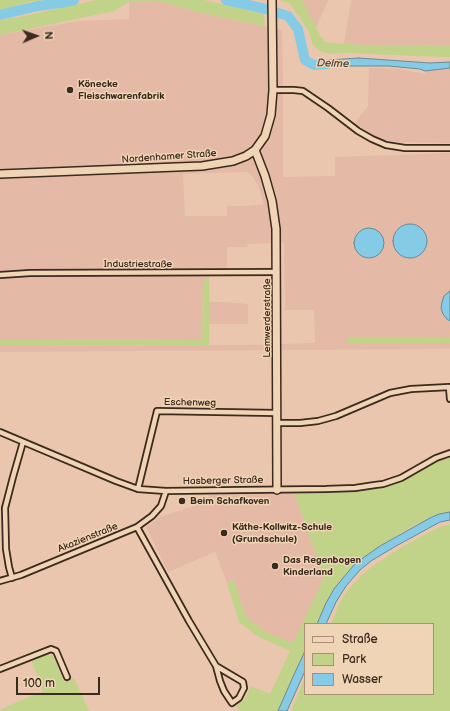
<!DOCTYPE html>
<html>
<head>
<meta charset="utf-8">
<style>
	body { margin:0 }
	#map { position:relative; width:450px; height:711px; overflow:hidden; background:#ebc6ae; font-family:"Balsamiq Sans",sans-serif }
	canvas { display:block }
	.legend { position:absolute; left:304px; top:623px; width:130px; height:72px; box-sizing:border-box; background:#f0d4b6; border:1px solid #a89079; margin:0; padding:5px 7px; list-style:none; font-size:12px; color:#3b2a1e }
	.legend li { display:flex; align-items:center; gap:8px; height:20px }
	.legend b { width:20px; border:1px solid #a89079 }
	.north { position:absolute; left:16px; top:16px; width:40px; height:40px; -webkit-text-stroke:3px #f0d4b6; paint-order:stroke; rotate:88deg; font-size:11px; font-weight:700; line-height:16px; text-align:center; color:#3b2a1e }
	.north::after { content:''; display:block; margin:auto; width:14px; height:18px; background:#3b2a1e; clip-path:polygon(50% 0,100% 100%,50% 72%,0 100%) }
	.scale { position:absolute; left:16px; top:677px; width:84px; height:18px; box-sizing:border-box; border:2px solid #3b2a1e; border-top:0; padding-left:5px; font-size:12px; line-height:14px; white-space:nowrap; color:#3b2a1e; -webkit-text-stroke:3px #f0d4b6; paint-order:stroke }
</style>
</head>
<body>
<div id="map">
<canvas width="450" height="711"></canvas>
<ul class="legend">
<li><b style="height:5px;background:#f0d4b6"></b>Straße</li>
<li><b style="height:11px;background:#c0d389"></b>Park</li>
<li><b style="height:11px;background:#85cbe6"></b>Wasser</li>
</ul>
<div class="north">N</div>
<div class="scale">100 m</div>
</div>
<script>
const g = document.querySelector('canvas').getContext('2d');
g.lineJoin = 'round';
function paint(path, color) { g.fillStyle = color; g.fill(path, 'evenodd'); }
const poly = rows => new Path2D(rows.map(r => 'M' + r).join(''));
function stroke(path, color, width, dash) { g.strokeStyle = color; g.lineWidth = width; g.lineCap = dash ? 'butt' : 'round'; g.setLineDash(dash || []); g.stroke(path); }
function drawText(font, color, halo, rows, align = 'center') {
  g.font = font + ' "Balsamiq Sans",sans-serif'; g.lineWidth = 3; g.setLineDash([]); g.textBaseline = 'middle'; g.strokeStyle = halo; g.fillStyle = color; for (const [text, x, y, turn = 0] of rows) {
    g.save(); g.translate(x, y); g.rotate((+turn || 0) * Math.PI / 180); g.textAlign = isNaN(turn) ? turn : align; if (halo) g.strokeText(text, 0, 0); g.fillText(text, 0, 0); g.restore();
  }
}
paint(poly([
	[302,0,328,0,316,28],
	[351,0,450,0,450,45,391,46,344,44],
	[158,1,198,12,282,30,283,84,283,177,335,176,335,157,450,153,450,337,348,337,348,343,450,343,450,349,0,352,0,346,248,345,315,343,314,310,285,310,284,243,248,244,247,247,227,247,227,270,210,271,209,278,203,279,202,339,0,340,0,35,78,21,129,19,129,2],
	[246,172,251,174,258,185,264,204,247,206,228,206,227,207,227,216,185,216,183,174],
	[369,68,399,69,425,74,425,71,450,68,450,143,397,142,382,139,373,135,355,123,368,106],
	[209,302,225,302,248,304,248,324,209,324],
	[283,492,294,493,324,577,293,644,268,633,248,619,241,603,234,580,227,583,215,552,168,572,146,527,160,517,209,501,208,495]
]), '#e4b9a6');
paint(poly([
	[0,0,44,0,29,2,0,12],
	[96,0,204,0,264,14,265,26,198,12,158,1,129,2,114,11,0,35,0,20,24,16],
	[280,0,302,0,321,37,325,42,344,44,391,46,450,45,450,57,414,56,349,53,329,54,320,51,313,45,308,30,290,4],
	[209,278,209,345,0,346,0,340,202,339,203,279],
	[348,337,450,337,450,343,348,344],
	[450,458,450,512,439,514,430,518,413,526,380,546,363,558,354,565,343,578,334,589,327,603,317,624,305,624,305,651,292,679,278,711,240,711,236,705,245,699,251,686,270,694,290,651,257,636,239,622,227,583,234,580,241,603,248,619,268,633,293,643,324,577,294,493,376,489,389,486,405,480,435,463],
	[450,524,450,711,291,711,305,677,305,694,433,694,433,624,331,624,339,604,347,591,354,583,366,571,383,559,402,547,439,527],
	[48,654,53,656,64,682,74,678,89,711,0,711,0,710,8,706,43,691,31,660]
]), '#c0d389');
const water = poly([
	[359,58,430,63,450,62,450,68,425,71,420,69,389,66,326,66,314,65,328,60,359,58],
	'393 241a17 17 0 1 1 34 0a17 17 0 1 1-34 0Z',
	'354 243a15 15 0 1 1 30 0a15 15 0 1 1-30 0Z',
	[450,291,450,321,447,319,443,314,441,308,442,302,444,296,450,291],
	[450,512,450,520,440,522,396,546,371,561,360,570,346,586,336,602,326,624,317,624,326,603,334,589,343,578,354,565,363,558,380,546,430,518,439,514,450,512],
	[305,651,305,671,287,711,278,711,292,679,305,651]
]);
paint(water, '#85cbe6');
stroke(water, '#678b96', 1);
stroke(poly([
	[226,0,262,8,288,16,298,29,305,60,314,65,327,64],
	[0,15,38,6,60,3,74,0]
]), '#85cbe6', 10);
const street = poly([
	[273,90,294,90,303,91,328,108,358,131,372,139,386,145,405,148,450,148],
	[0,275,30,273,276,272],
	[277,423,300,423,318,421,336,416,390,393,411,389,449,387,450,399],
	[0,432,116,481,138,489,166,491,242,490,326,489,355,488,375,485,383,484,401,478,436,458,450,453],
	[138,489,157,411,277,413],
	[137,527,189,621,216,666,243,682,244,688,239,698,232,703,224,691,220,681,216,666],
	[12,578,9,567,6,549,5,508,13,477,23,442],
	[0,581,21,575,137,527,152,516,161,506,166,491],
	[0,669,51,649,56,651,67,677]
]);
const secondary = poly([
	[255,150,265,176,272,201,276,229,277,490],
	[0,174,202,166,233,161,246,156,255,150,265,136,271,115,273,90,272,0]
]);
stroke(street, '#3b2a1e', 8);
stroke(secondary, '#3b2a1e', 10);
stroke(street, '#f0d4b6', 4.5);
stroke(secondary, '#f0d4b6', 7);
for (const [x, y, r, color] of [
	[70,90,4,"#3b2a1e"],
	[182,501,4,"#3b2a1e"],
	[224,533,4,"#3b2a1e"],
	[275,566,4,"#3b2a1e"]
]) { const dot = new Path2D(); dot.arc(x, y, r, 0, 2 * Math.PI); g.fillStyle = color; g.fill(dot); stroke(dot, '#f0d4b6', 1.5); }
drawText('bold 10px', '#3b2a1e', '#f0d4b6', [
	["Könecke",78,84],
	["Fleischwarenfabrik",78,96],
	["Beim Schafkoven",190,501],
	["Käthe-Kollwitz-Schule",232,527],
	["(Grundschule)",232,539],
	["Das Regenbogen",283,560],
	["Kinderland",283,572]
], 'left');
drawText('10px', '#3b2a1e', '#f0d4b6', [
	["Nordenhamer Straße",169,157,-4],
	["Industriestraße",138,264],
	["Lemwerderstraße",267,318,-90],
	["Eschenweg",190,403,1],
	["Hasberger Straße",223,481,-1],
	["Akazienstraße",88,538,-22]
]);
drawText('italic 11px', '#46423c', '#f0d4b6', [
	["Delme",333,64,2]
]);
</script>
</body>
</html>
